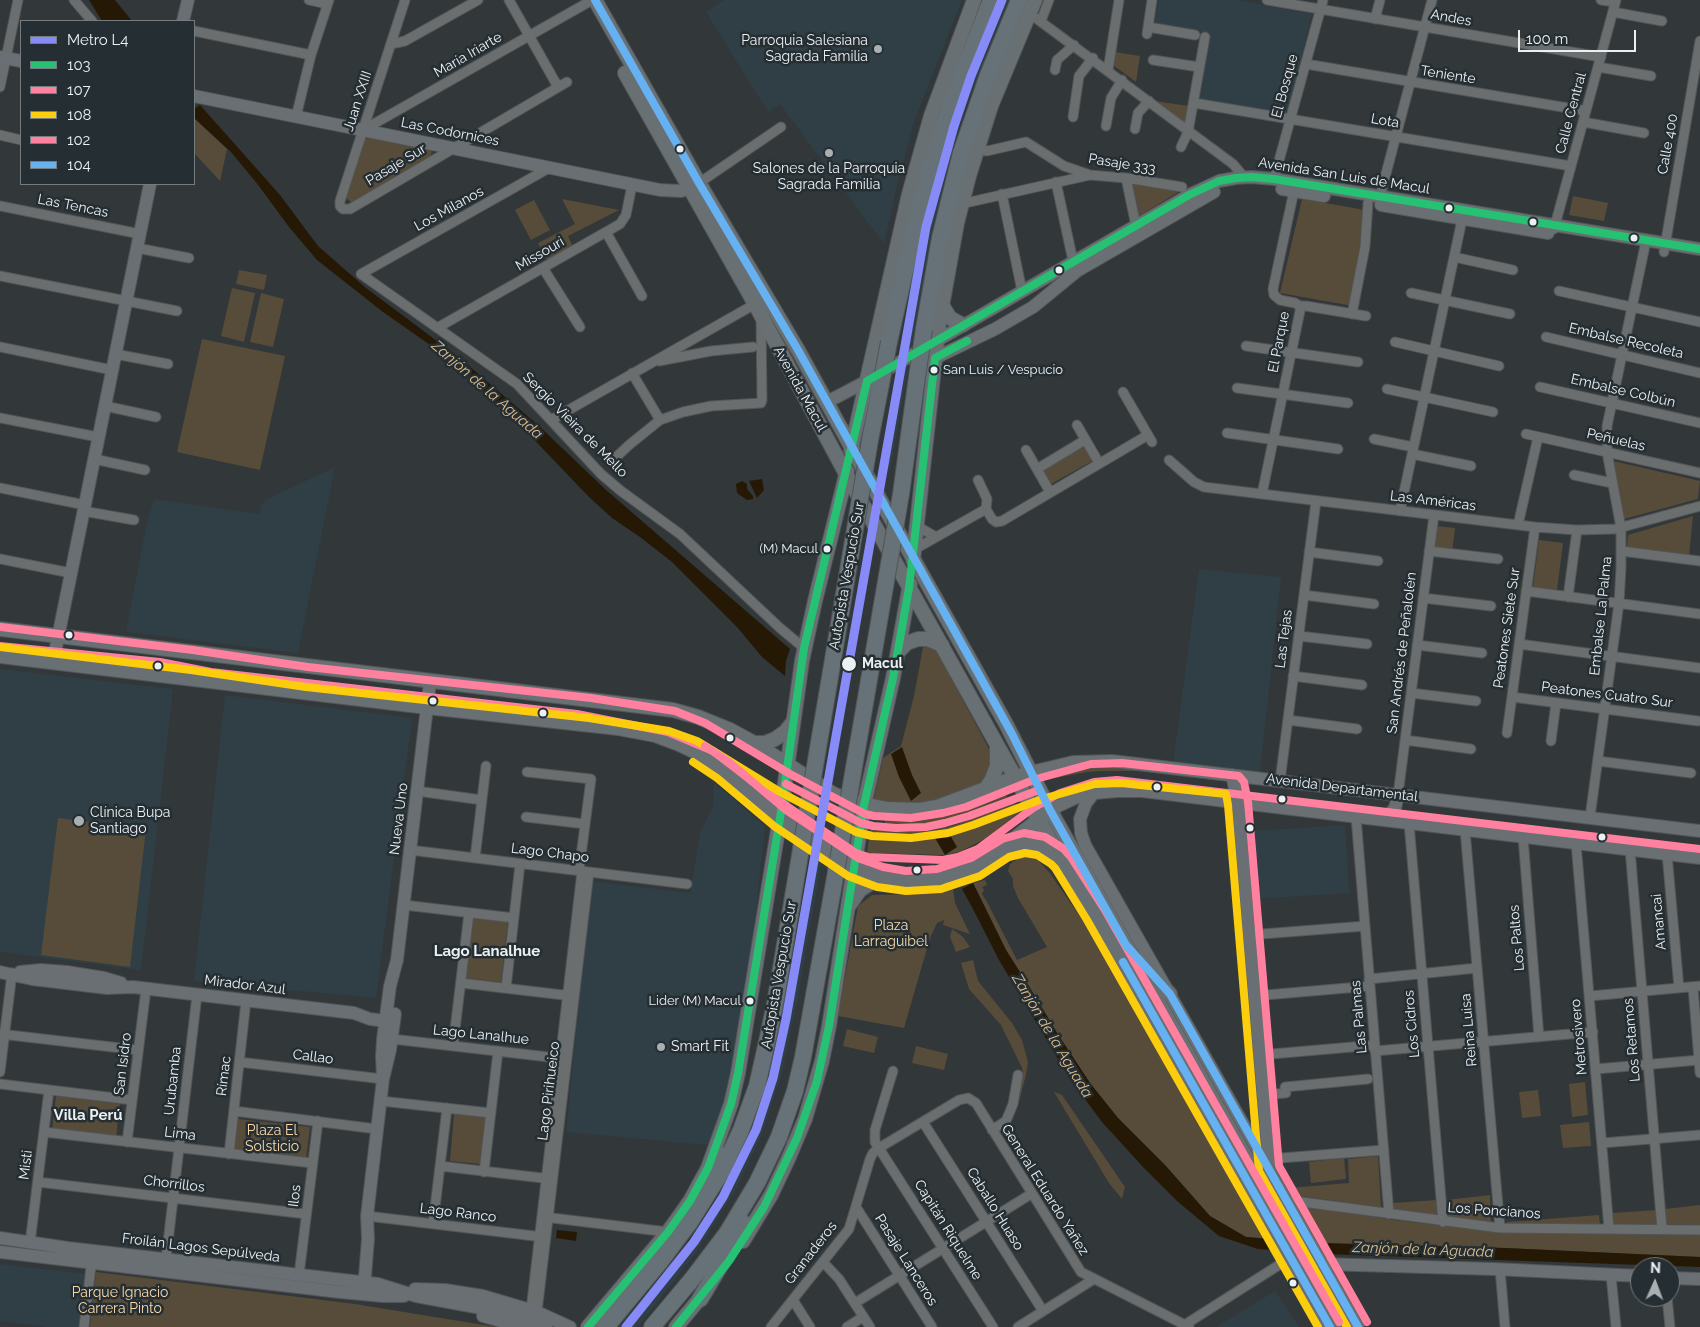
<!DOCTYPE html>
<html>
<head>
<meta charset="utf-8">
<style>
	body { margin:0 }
	#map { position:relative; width:1700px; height:1327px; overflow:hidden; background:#323739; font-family:Raleway,sans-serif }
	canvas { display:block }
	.legend { position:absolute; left:20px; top:20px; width:175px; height:165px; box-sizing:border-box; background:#252e32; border:1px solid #747c7f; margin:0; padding:6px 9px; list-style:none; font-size:15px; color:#ebf0f3 }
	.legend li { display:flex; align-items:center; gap:10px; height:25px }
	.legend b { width:25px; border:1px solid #747c7f }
	.north { position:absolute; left:1630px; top:1257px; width:50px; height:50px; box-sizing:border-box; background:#252e32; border:1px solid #747c7f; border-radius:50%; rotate:2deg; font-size:14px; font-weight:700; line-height:20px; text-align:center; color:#ebf0f3 }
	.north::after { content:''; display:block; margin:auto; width:18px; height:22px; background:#aaafb2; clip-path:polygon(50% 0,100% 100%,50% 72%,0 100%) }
	.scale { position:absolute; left:1518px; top:30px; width:118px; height:22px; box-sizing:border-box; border:2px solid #ebf0f3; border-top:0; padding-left:6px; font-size:15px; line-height:18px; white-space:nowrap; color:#ebf0f3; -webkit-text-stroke:4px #252e32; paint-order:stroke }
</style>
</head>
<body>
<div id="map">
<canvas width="1700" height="1327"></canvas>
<ul class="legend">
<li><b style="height:6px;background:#868bf8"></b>Metro L4</li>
<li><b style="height:6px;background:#26c172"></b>103</li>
<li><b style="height:6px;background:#ff809f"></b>107</li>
<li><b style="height:6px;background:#fccd0d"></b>108</li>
<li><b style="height:6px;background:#ff809f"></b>102</li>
<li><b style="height:6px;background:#66b1f2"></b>104</li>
</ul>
<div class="north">N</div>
<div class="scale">100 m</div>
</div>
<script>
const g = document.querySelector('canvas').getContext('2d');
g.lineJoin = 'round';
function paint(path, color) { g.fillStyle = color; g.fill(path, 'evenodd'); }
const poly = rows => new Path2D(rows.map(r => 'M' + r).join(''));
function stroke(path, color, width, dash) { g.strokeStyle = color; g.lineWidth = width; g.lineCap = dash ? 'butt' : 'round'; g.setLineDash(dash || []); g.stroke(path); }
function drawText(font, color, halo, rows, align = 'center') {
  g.font = font + ' Raleway,sans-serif'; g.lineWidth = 5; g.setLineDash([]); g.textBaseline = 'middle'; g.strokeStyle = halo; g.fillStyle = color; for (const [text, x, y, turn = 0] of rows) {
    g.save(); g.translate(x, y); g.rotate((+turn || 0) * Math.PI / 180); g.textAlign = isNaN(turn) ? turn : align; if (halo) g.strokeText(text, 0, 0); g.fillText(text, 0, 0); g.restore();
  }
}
paint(poly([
	[724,0,962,0,914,122,897,185,884,244,780,104,768,112,706,12],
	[998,0,1009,0,967,104,950,160,933,227,890,471,881,454,916,254,939,158],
	[1159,0,1235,0,1312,14,1287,114,1196,100,1208,35,1154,25],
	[335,467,298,653,126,632,146,527,154,499,259,514,261,505,267,499],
	[1199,569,1281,577,1260,773,1173,763],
	[0,669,173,689,141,970,0,952],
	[225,695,412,718,376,998,194,981],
	[714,783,765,826,750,970,722,1111,708,1145,566,1132,591,881,690,893,700,833,713,806],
	[1345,825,1349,893,1256,899,1252,831],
	[812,854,822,860,797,1003,781,1077,760,1139,736,1189,695,1254,638,1327,617,1327,672,1265,695,1235,726,1184,750,1133,764,1094,776,1053],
	[0,1264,85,1274,79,1327,47,1327,0,1321],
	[1275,1291,1299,1327,1216,1327]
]), '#303f45');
paint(poly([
	[1115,52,1140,56,1136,82,1113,65],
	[1154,101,1189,106,1186,126],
	[194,118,227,149,220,181,194,153],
	[370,135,432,147,431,156,352,203,345,197,363,138],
	[1129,183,1180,191,1139,216],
	[1573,196,1608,203,1604,221,1569,215],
	[562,199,619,210,568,236,573,247,547,260,538,243,575,224],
	[1302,199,1365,210,1362,245,1353,306,1280,293],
	[534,200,550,230,531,240,515,210],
	[239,270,267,275,264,290,236,284],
	[232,288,255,293,244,342,221,336],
	[261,293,284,299,273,347,250,342],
	[202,339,285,356,260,470,177,452],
	[1084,443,1094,460,1051,484,1041,468],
	[1613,461,1700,481,1698,499,1624,519],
	[1693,516,1689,556,1627,548,1628,535],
	[1436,526,1455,528,1452,552,1433,550],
	[1539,540,1563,543,1557,590,1533,587],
	[924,642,934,649,937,652,988,747,993,761,982,786,927,803,873,803,883,758,901,746,914,696],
	[1083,764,1223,778,1222,781,1140,771,1102,771,1087,772,1056,778,1052,769],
	[1003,787,1007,797,954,818,925,824,903,826,885,824,885,817,914,818,936,814],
	[1015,803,1020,812,985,839,959,852,944,855,867,853,870,830,906,832,934,830,955,825],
	[58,818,146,829,130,967,41,955],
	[1022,856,1034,856,1049,872,1088,928,1130,1000,1167,1058,1256,1218,1272,1239,1246,1237,1210,1216,1165,1165,1118,1118,1090,1083,1059,1036,1030,988,1006,950,973,883,985,880,987,885,982,887,984,890,982,894,987,902,1017,960,1047,947,1018,898,1013,886,1013,879,1008,871,1010,864],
	[953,888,955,903,970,934,943,925,944,920,937,923,930,938,904,1028,838,1016,858,906,872,895,923,894],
	[473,916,508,920,501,982,466,978],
	[952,929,962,936,970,947,956,952,950,937],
	[973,960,978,981,1012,1023,1022,1040,1028,1062,1026,1075,1016,1112,1023,1074,1022,1068,1001,1025,969,989,961,963],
	[847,1029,878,1037,874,1053,843,1046],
	[916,1046,948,1054,944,1070,912,1063],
	[1585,1082,1588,1115,1572,1117,1569,1084],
	[1538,1090,1541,1116,1522,1118,1519,1092],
	[1054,1092,1062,1095,1125,1187,1122,1199,1109,1183],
	[56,1096,120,1104,116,1138,52,1130],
	[454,1114,486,1117,481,1164,450,1161],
	[238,1119,310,1127,306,1159,234,1150],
	[1589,1122,1591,1146,1563,1148,1560,1125],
	[1378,1156,1381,1207,1293,1195,1289,1188,1349,1183,1348,1159],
	[1344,1158,1346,1179,1311,1183,1309,1162],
	[1490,1195,1491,1222,1448,1217,1447,1200],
	[1437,1200,1438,1216,1394,1210,1393,1203],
	[1700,1205,1700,1225,1666,1224,1665,1209],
	[1304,1206,1394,1220,1489,1231,1565,1234,1632,1232,1700,1235,1700,1257,1505,1248,1320,1243,1301,1208],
	[1657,1210,1658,1224,1613,1224,1612,1213],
	[1599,1215,1600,1225,1507,1225,1507,1222],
	[96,1272,355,1304,496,1327,90,1327]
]), '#574c39');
paint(poly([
	[89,0,115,0,132,21,102,21],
	[200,105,280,195,318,246,366,288,461,359,539,426,605,489,790,649,786,661,785,676,762,657,737,627,672,562,640,537,612,518,589,497,521,426,453,361,383,312,317,260,289,227,259,186,231,152,194,118,194,109],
	[762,479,764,490,757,498,749,481],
	[742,481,747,484,747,489,753,496,753,499,747,500,737,493,736,484],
	[902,747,912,775,921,793,911,801,899,777,891,754],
	[947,830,957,847,945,855,935,838],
	[973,883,1006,950,1030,988,1059,1036,1090,1083,1118,1118,1165,1165,1210,1216,1246,1237,1320,1243,1505,1248,1700,1257,1700,1267,1325,1254,1258,1249,1219,1236,1177,1201,1143,1167,1102,1122,1070,1079,999,960,974,911,962,889],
	[557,1230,577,1232,576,1241,556,1238]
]), '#251906');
const street = poly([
	[74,0,92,21],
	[309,0,327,4],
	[405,0,340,201,340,206,343,209,350,209,567,82],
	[509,0,558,87],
	[1267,0,1601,57],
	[1601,0,1615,2],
	[1613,12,1662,21],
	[1029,13,1233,164,1244,177],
	[1375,19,1380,0],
	[1041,21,1049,0],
	[1148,27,1195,35],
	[194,31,311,55],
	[1147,34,1152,0],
	[391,44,405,41,478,0],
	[1153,60,1199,67],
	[1306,64,1586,111],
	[1598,67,1651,76],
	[1055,70,1057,60,1074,45],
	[1108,70,1119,0],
	[0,87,18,0],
	[1194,103,1571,166],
	[296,117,311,55,329,0],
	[1073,117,1079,76,1093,58],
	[1583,122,1644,133],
	[1106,126,1111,98,1122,80],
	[1135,129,1138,113,1149,101],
	[363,130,587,3],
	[0,135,21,140],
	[1181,147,1188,132,1205,37],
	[977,149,987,151,1026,142,1064,166,1090,175,1126,178,1182,187],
	[549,168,361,274,517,384,601,474,621,491,680,534,780,628,804,648],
	[1126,178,1136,226],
	[1274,179,1323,0],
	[1056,182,1073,261],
	[699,183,781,127],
	[1295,186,1273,289,1274,295,1280,300,1295,303,1300,306,1306,306,1366,316],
	[1002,194,1022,291],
	[1379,200,1432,0],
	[961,204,1090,175],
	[0,206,140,234],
	[1554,229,1616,0],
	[606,232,642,296],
	[137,248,189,258],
	[1664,252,1700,41],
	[1454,257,1513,270],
	[543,268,580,327],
	[0,276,177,311],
	[1559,291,1700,322],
	[1411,293,1510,314],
	[1352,314,1365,247,1368,203],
	[437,328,620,224,626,215,632,185],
	[1546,337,1700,373],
	[1395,342,1499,366],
	[1246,346,1358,362],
	[0,347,112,370],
	[115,354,168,364],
	[659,361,711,351,753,347],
	[632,373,660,420],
	[1540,387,1700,423],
	[1237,388,1348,403],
	[1387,389,1493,412],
	[1123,392,1152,442],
	[105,406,156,417],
	[0,418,98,437],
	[551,420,755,304],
	[1077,425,1099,463],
	[1227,433,1338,449],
	[1526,434,1700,473],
	[1374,439,1413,447],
	[1026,450,1050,492],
	[1412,454,1471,466],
	[94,459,145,470],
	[1169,460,1194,482,1204,487,1535,527,1577,530,1615,529,1700,506],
	[612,461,629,445,660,420,683,412,711,406,761,403,762,400,761,317],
	[1037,469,1085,440],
	[1574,475,1612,483],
	[978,480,987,499,986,509,992,519,996,522,1002,521,1148,435],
	[0,488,85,505],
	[1262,494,1300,311,1300,306],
	[83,511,134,520],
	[1400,511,1463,215],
	[1518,525,1538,437],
	[917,526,936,537],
	[915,549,986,509],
	[1429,551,1498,559],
	[1621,551,1700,561],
	[1309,552,1378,561],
	[0,559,71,573],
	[1526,591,1700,614],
	[1304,595,1374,604],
	[1568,597,1577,530],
	[1423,598,1491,606],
	[1299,636,1367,644],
	[1519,644,1700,668],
	[1417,645,1482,653],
	[1293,676,1362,685],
	[1411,693,1476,701],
	[1512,697,1698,721],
	[1288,720,1357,729],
	[1507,733,1535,527],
	[1405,740,1471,749],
	[1551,741,1556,703],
	[1598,761,1691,773],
	[527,772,591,779,579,871],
	[1280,781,1316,501],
	[417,791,482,800],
	[1398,795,1434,515],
	[526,817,585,824],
	[1356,817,1389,1214],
	[1590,817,1619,603,1621,568,1621,528,1607,452,1607,426,1646,241],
	[1409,823,1443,1222],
	[1465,830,1500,1228],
	[1523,837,1539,1037],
	[1576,843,1609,1229],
	[1630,849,1662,1229],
	[410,850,687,884],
	[1667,854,1679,988],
	[475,858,486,766],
	[404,905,514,918],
	[1249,935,1365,926],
	[1369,979,1477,968],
	[461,983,572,996],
	[1693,987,1700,1073],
	[506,988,520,864],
	[1254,996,1370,986],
	[1590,996,1700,986],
	[0,1034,138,1050],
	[392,1039,566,1059],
	[453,1046,469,913],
	[1375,1051,1593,1032],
	[1260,1055,1375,1045],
	[239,1062,383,1079],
	[1596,1069,1699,1060],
	[893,1071,875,1130,875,1142,993,1327],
	[0,1072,12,973],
	[0,1084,132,1100],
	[1263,1095,1286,1093,1285,1087,1368,1079],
	[381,1101,491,1113],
	[234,1111,377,1129],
	[923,1122,1043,1311],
	[992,1130,1006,1121,1013,1104,1018,1075],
	[44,1132,312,1163],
	[127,1142,146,989],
	[1602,1143,1700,1135],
	[229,1154,246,1001],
	[1268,1159,1384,1150],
	[440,1166,551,1179],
	[484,1172,498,1051],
	[38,1182,306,1214],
	[1287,1200,1500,1228,1700,1230],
	[856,1207,932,1327],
	[367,1216,543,1237],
	[544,1217,668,1232],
	[433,1224,447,1108],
	[30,1243,49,1090],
	[166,1259,197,995],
	[823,1262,839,1279,870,1327],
	[1500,1269,1505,1327],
	[299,1275,318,1121],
	[1611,1275,1616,1327],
	[1667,1297,1670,1327],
	[793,1300,810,1327],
	[855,1303,1031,1194],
	[531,1310,582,871],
	[537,1312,589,872],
	[1186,1324,1290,1258],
	[84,1327,92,1258],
	[771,1327,849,1229,870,1159,873,1153,879,1148,959,1100,968,1098,976,1103,1081,1272,1189,1327],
	[847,1327,863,1317],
	[1018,1327,1094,1279]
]);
const secondary = poly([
	[183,21,188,0],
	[0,57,21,61],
	[194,96,660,190,681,191,691,188,697,184],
	[1282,189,1324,196],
	[1381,205,1548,233],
	[935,358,995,329,1033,307,1077,271,1214,192],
	[827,402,867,381,1189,195,1219,181,1236,178,1251,177,1274,179,1700,249],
	[53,662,150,184],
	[1031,772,1073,762,1112,761,1700,831],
	[1232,775,1238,803,1269,1164],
	[1094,793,1086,803,1080,819,1081,833,1085,845,1358,1327],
	[1050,810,1075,798,1094,793,1118,791,1142,791,1700,858],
	[1384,820,1395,808,1398,795],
	[0,972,32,979,107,988,133,987,354,1013,370,1019,394,1022],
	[20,972,41,970,67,972,104,978,121,983],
	[383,1079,382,1056,383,1039,390,986,397,960,430,682],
	[0,1238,68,1248,378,1284,416,1296,508,1313,546,1327],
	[0,1252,340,1292,383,1296,404,1296],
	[1322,1264,1494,1269,1640,1276],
	[1670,1278,1700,1279],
	[364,1289,368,1239,367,1216,383,1079,390,1050,395,1014],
	[415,1289,445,1290,483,1296,537,1312,570,1327],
	[483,1316,522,1327]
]);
const primary = poly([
	[595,0,699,183,798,350,882,503,1006,724,1050,810,1342,1327],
	[625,73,755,304,846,474,1039,820,1072,878,1096,915,1330,1327],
	[942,305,950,318,963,325],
	[851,450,909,194,931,116,974,0],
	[913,560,939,323,957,223,969,176,991,106,1035,0],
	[0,629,673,710,698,717,730,730,754,743,833,794,853,802,887,809,920,810,937,807,1025,774],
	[899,651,907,643,918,639,928,639,942,645],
	[0,656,427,707,618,728,655,735,679,744,702,755,723,770,780,818,853,867,869,874,888,879,906,881,927,881,963,872,982,864,1046,814],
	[754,743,765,743,775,739,785,732,793,722],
	[985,790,992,779,997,766,997,746],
	[1007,847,1031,843,1041,846,1058,858],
	[848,907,860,890,880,877],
	[1144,966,1170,994],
	[743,1241,771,1195,789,1157,805,1119,822,1061,829,1026,864,805,893,678,910,584],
	[588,1327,668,1232,690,1201,708,1168,731,1104,738,1073,780,818,802,661,815,601,847,471],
	[676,1327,706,1291]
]);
const highway = poly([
	[924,329,940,238,961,153,988,75,1019,0],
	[889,342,920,204,936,148,954,95,991,0],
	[870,440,881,384],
	[901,494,916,384],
	[700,1185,719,1154],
	[700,1299,745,1224],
	[606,1327,660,1262,690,1222,722,1171,741,1130,757,1086,768,1037,775,1004,801,849],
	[652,1327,693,1278,727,1233,757,1183,779,1137,795,1091,803,1057,836,872]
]);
stroke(street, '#515557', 11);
stroke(secondary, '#515557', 14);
stroke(primary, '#515557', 16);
stroke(highway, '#515557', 18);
stroke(street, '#6b6e6f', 9);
stroke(secondary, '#696f72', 12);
stroke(primary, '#687074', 14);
stroke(highway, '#667277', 16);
const highwayBridge = poly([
	[881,384,889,342],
	[916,384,924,329],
	[801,849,870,440],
	[836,872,901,494]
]);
stroke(highwayBridge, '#515557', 18, []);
stroke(highwayBridge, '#667277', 16);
stroke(poly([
	[588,1327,668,1232,690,1201,708,1168,731,1104,738,1073,780,818,804,648,867,381,1189,195,1219,181,1236,178,1251,177,1274,179,1700,249],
	[676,1327,729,1261,764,1207,797,1138,817,1081,829,1026,864,805,893,678,909,588,935,358,967,341]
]), '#26c172', 8);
stroke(poly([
	[0,646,160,662,211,672,577,714,668,732,713,751,769,794,856,853,868,857,943,860,958,857,978,849,1033,808,1060,793,1094,782,1117,780,1700,849],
	[786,784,861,823,873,826,896,828,926,827,945,823,969,816,1039,790]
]), '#ff809f', 8);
stroke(poly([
	[0,647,191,670,306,687,589,718,669,731,697,741,780,792,856,832,872,836,911,838,948,833,973,825,1042,799,1095,784,1121,783,1226,794,1228,805,1259,1171,1347,1327],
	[693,762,717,778,774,826,848,876,877,887,906,891,941,889,980,876,1009,857,1025,853,1037,855,1051,864,1055,868,1087,920,1318,1327]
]), '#fccd0d', 8);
stroke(poly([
	[1,627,193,650,308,667,591,698,675,711,705,723,790,774,865,814,874,816,911,818,943,813,966,807,1036,779,1091,764,1122,763,1239,776,1244,782,1248,802,1279,1166,1367,1322],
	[705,746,729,762,786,810,858,858,883,867,906,871,937,869,971,858,1002,839,1024,833,1045,837,1064,849,1071,857,1105,910,1339,1322]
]), '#ff809f', 8);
stroke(poly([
	[595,0,699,183,798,350,1012,734,1050,810,1126,945,1170,994,1358,1327],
	[1123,962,1330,1327]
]), '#66b1f2', 8);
stroke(poly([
	[626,1327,694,1242,723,1197,756,1130,773,1078,786,1019,926,227,954,126,971,76,1002,0]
]), '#868bf8', 9);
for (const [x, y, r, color] of [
	[878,49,5,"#aaafb2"],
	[680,149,4.5,"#ebf0f3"],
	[829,153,5,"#aaafb2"],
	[1449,208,4.5,"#ebf0f3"],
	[1533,222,4.5,"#ebf0f3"],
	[1634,238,4.5,"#ebf0f3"],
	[1059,270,4.5,"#ebf0f3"],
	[934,370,4.5,"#ebf0f3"],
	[827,549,4.5,"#ebf0f3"],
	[69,635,4.5,"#ebf0f3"],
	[849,664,8,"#ebf0f3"],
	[158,666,4.5,"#ebf0f3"],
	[433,701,4.5,"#ebf0f3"],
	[543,713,4.5,"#ebf0f3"],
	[730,738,4.5,"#ebf0f3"],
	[1157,787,4.5,"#ebf0f3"],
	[1282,799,4.5,"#ebf0f3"],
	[79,821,6,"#aaafb2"],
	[1250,828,4.5,"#ebf0f3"],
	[1602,837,4.5,"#ebf0f3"],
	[917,870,4.5,"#ebf0f3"],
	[750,1001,4.5,"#ebf0f3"],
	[661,1047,5,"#aaafb2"],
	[1293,1283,4.5,"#ebf0f3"]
]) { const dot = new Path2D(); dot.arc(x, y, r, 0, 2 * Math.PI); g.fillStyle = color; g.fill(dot); stroke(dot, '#252e32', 2); }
drawText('13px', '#ebf0f3', '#252e32', [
	["San Luis / Vespucio",943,370,"left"],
	["(M) Macul",818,549],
	["Lider (M) Macul",741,1001]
], 'right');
drawText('14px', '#ebf0f3', '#252e32', [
	["Andes",1451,18,10],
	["María Iriarte",468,55,-30],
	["Teniente",1448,75,9],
	["El Bosque",1285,86,-75],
	["Juan XXIII",358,101,-72],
	["Calle Central",1571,113,-75],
	["Lota",1385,121,10],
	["Las Codornices",450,132,11],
	["Calle 400",1668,144,-80],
	["Pasaje 333",1122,164,9],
	["Pasaje Sur",396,165,-31],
	["Avenida San Luis de Macul",1344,176,9],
	["Las Tencas",73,206,11],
	["Los Milanos",449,209,-29],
	["Missouri",540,254,-30],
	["Embalse Recoleta",1626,341,13],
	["El Parque",1279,342,-79],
	["Avenida Macul",800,389,61],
	["Embalse Colbún",1623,391,13],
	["Sergio Vieira de Mello",575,425,45],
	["Peñuelas",1616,440,13],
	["Las Américas",1433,501,7],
	["Autopista Vespucio Sur",847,576,-80],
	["Embalse La Palma",1601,616,-84],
	["Peatones Siete Sur",1507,628,-82],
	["Las Tejas",1284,639,-83],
	["San Andrés de Peñalolén",1402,653,-83],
	["Peatones Cuatro Sur",1607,695,7],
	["Avenida Departamental",1342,788,7],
	["Nueva Uno",399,819,-83],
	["Lago Chapo",550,853,7],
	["Amancai",1659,922,-95],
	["Los Paltos",1517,938,-95],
	["Autopista Vespucio Sur",779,975,-80],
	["Mirador Azul",245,985,7],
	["Las Palmas",1359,1017,-95],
	["Los Cidros",1412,1024,-95],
	["Reina Luisa",1469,1030,-95],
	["Lago Lanalhue",481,1035,6],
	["Metrosivero",1579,1037,-95],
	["Los Retamos",1632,1040,-95],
	["Callao",313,1057,7],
	["San Isidro",123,1064,-83],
	["Rímac",224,1076,-83],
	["Urubamba",173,1081,-84],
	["Lago Pirihueico",549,1091,-83],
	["Lima",180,1134,7],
	["Misti",26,1165,-83],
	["Chorrillos",174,1184,7],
	["General Eduardo Yañez",1045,1190,58],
	["Ilos",295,1196,-83],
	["Caballo Huaso",995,1209,58],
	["Los Poncianos",1494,1211,4],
	["Lago Ranco",458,1213,7],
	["Capitán Riquelme",948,1230,58],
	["Froilán Lagos Sepúlveda",201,1248,7],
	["Granaderos",811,1253,-52],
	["Pasaje Lanceros",906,1260,58]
]);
drawText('14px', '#ebf0f3', '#252e32', [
	["Parroquia Salesiana",868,41,"right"],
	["Sagrada Familia",868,57,"right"],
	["Salones de la Parroquia",829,169,"center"],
	["Sagrada Familia",829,185,"center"],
	["Clínica Bupa",90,813],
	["Santiago",90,829],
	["Smart Fit",671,1047]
], 'left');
drawText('bold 14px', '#ebf0f3', '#252e32', [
	["Macul",862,664]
], 'left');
drawText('14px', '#fad9a9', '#252e32', [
	["Plaza",891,926],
	["Larraguibel",891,942],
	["Plaza El",272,1131],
	["Solsticio",272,1147],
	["Parque Ignacio",120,1293],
	["Carrera Pinto",120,1309]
]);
drawText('italic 15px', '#dbbc8c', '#252e32', [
	["Zanjón de la Aguada",487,390,41],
	["Zanjón de la Aguada",1052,1036,59],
	["Zanjón de la Aguada",1423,1250,2]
]);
drawText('bold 15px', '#ebf0f3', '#252e32', [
	["Lago Lanalhue",487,951],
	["Villa Perú",88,1115]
]);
</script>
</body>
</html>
